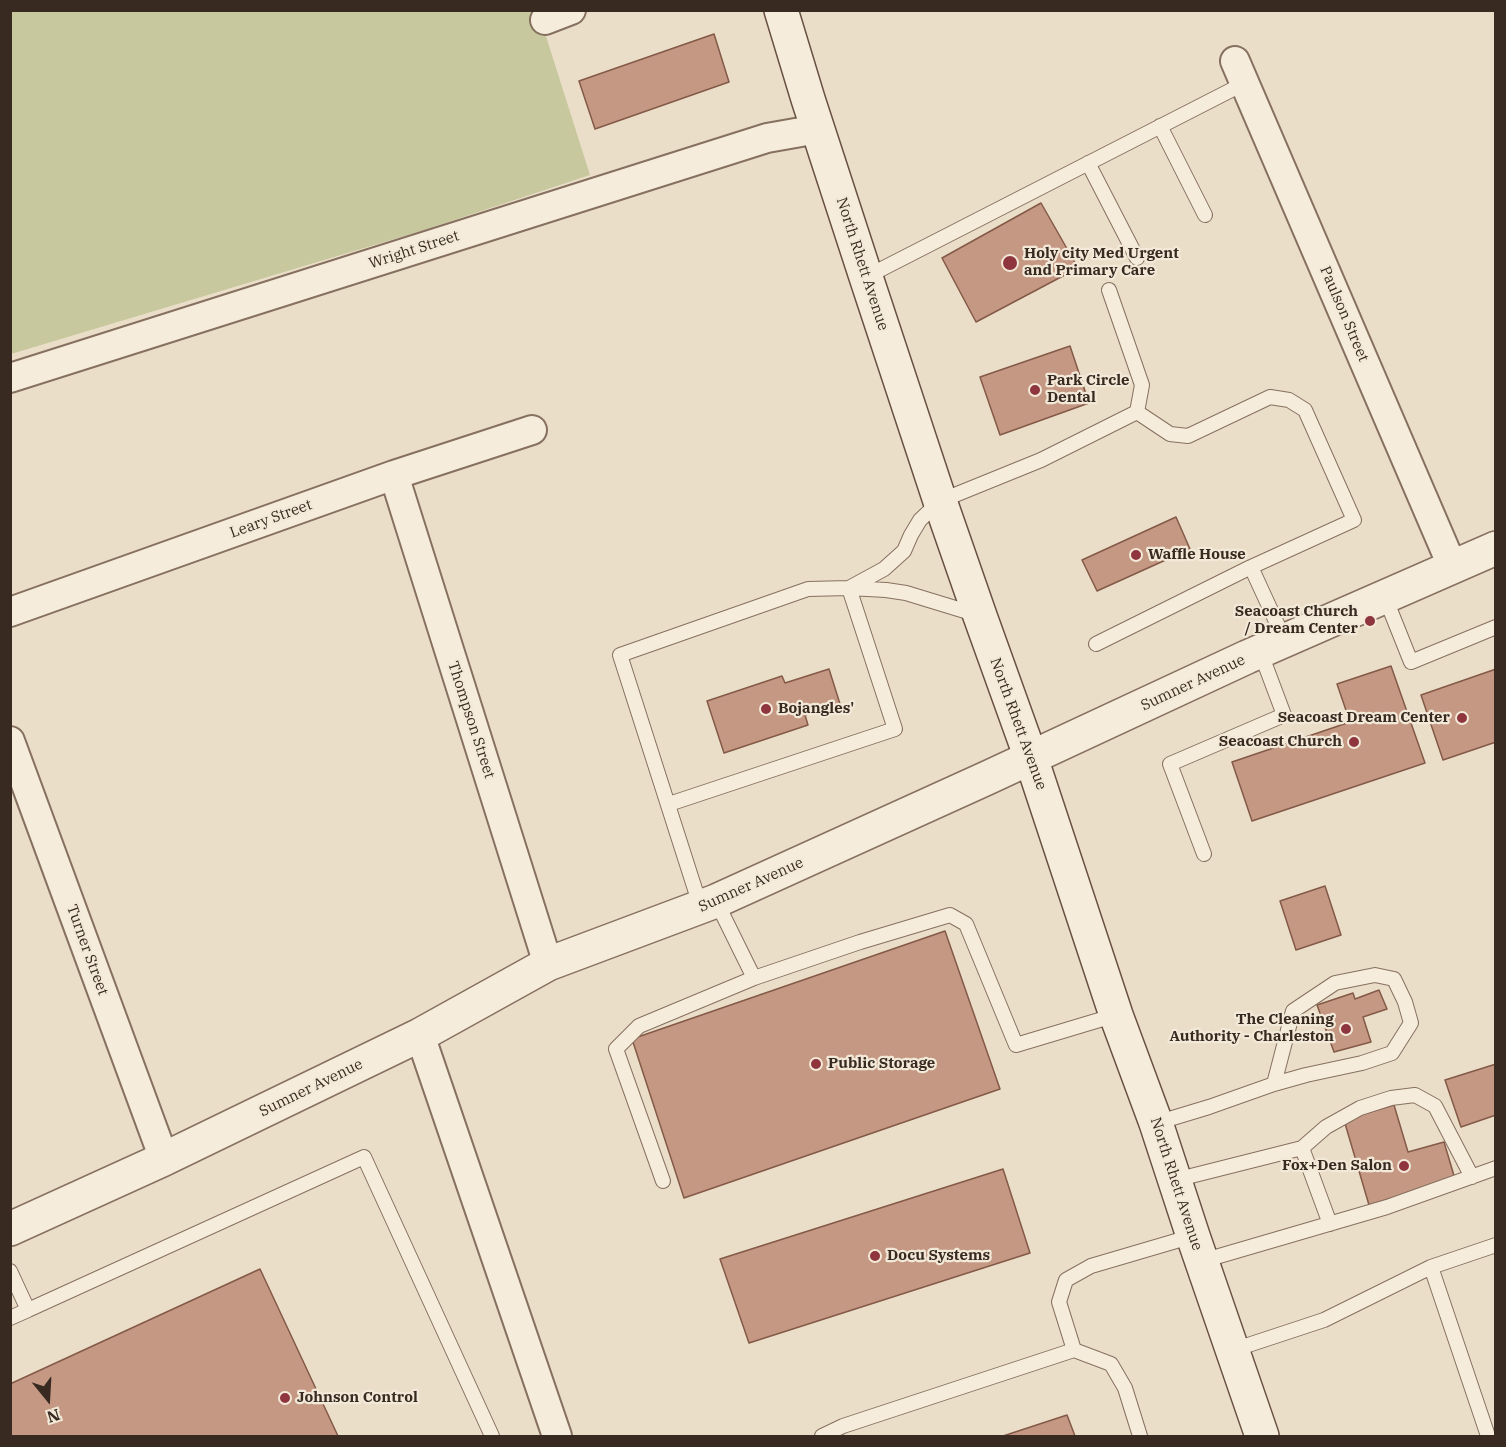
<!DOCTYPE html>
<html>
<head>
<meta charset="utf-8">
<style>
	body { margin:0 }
	#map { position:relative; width:1506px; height:1447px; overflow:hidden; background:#ebdec9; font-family:"IBM Plex Serif",serif }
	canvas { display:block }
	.frame { position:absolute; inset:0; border:12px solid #382a21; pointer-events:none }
	.north { position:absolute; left:18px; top:1369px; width:60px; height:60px; -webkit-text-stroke:4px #f3e9d8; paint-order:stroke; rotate:162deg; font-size:16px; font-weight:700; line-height:24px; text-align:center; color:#382a21 }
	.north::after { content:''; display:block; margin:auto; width:21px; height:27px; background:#382a21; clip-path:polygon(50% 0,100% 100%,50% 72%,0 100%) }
</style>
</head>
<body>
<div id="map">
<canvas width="1506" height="1447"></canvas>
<div class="frame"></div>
<div class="north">N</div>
</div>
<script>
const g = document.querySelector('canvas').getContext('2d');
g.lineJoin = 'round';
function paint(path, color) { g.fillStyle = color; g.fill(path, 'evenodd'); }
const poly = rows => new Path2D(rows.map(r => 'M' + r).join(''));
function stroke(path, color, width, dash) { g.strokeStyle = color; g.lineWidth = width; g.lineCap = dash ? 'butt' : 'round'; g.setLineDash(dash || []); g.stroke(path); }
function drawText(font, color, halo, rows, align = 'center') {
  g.font = font + ' "IBM Plex Serif",serif'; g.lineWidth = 4.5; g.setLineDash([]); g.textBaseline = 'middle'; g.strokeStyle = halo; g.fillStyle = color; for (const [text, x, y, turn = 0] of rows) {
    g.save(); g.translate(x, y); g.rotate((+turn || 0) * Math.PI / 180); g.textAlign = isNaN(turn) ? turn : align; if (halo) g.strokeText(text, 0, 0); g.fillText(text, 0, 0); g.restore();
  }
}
paint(poly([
	[11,11,538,11,590,175,424,230,11,354]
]), '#c7c89e');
const building = poly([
	[714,34,729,82,595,129,579,81,714,34],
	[1041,203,1078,268,976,322,942,258,1041,203],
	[1070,346,1089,403,1000,435,980,377,1070,346],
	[1176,517,1190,549,1097,591,1082,560,1176,517],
	[1391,666,1425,763,1252,821,1232,762,1350,722,1337,684,1391,666],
	[829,669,840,704,805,715,808,725,724,753,707,701,782,676,785,683,829,669],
	[1496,669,1496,742,1443,760,1421,695,1496,669],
	[1325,886,1341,935,1296,950,1280,901,1325,886],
	[945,931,1000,1089,684,1198,632,1039,945,931],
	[1379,990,1387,1009,1363,1017,1371,1042,1334,1052,1317,1005,1353,993,1355,999,1379,990],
	[1496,1064,1496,1115,1461,1127,1445,1080,1496,1064],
	[1394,1105,1408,1152,1444,1142,1455,1179,1369,1205,1344,1120,1394,1105],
	[1003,1169,1030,1253,749,1343,720,1259,1003,1169],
	[260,1269,338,1436,10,1436,10,1384,260,1269],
	[1067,1415,1075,1436,1003,1436,1067,1415]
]);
paint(building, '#c59883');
stroke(building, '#835947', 1.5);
const service = poly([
	[1160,126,1205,215],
	[1088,163,1137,258],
	[866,277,1245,83],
	[1109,290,1142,385,1137,412],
	[1251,567,1285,641],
	[1385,597,1411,662,1496,627],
	[978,615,906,593,886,590,849,588,884,569,904,551,911,535,920,520,940,501,1041,460,1137,412],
	[1096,644,1251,567,1354,520,1305,410,1289,400,1270,397,1188,436,1170,434,1137,412],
	[669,804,895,729,849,588,808,589,620,655,701,908],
	[1204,854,1170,764,1284,715,1260,651],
	[716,901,754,978,860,942,950,915,966,924,1016,1045,1116,1015],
	[1156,1123,1209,1107,1274,1084,1306,1075,1362,1063,1392,1053,1411,1023,1405,1002,1394,979,1375,975,1335,983,1293,1011,1274,1084],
	[1302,1148,1326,1127,1360,1108,1391,1098,1415,1095,1435,1106,1472,1177],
	[1175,1180,1302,1148,1330,1224],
	[663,1181,616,1049,639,1026,754,978],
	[1202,1261,1387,1207,1496,1168],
	[1431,1267,1488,1436],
	[10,1271,28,1310,364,1157,492,1436],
	[10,1318,28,1310],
	[1074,1350,1111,1364,1125,1388,1140,1436],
	[1233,1350,1324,1320,1431,1267,1496,1245],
	[822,1436,843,1426,1074,1350,1059,1302,1066,1280,1091,1266,1193,1236]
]);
const minor = poly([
	[545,20,571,10],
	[1235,61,1453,568],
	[10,378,767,138,818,129],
	[394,475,548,964],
	[10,612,394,475,532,430],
	[10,741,164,1159],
	[420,1035,557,1436]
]);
const tertiary = poly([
	[10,1229,164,1159,420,1035,548,964,716,901,987,778,1247,657,1496,548]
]);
const secondary = poly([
	[781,10,808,99,866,277,940,501,980,616,1031,758,1116,1015,1156,1123,1193,1236,1262,1436]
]);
stroke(service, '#86705f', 16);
stroke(minor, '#86705f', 32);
stroke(tertiary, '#86705f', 36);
stroke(secondary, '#685142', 36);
stroke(service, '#f6ecdc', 14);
stroke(minor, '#f6ecdc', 28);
stroke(tertiary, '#f6ecdc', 33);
stroke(secondary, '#f6ecdc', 33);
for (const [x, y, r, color] of [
	[1010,263,8,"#8f353e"],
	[1035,390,6,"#8f353e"],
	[1136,555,6,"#8f353e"],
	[1370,621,6,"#8f353e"],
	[766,709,6,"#8f353e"],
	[1462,718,6,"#8f353e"],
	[1354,742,6,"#8f353e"],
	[1346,1029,6,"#8f353e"],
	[816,1064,6,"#8f353e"],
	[1404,1166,6,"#8f353e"],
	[875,1256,6,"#8f353e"],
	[285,1398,6,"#8f353e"]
]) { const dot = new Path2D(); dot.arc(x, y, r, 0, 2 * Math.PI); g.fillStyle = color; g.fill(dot); stroke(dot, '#f3e9d8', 2); }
drawText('15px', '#382a21', '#f3e9d8', [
	["Wright Street",414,250,-18],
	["North Rhett Avenue",862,264,72],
	["Paulson Street",1344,314,67],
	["Leary Street",271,519,-20],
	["Sumner Avenue",1193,683,-25],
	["Thompson Street",471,720,72],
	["North Rhett Avenue",1018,724,70],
	["Sumner Avenue",751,885,-24],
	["Turner Street",87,950,70],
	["Sumner Avenue",311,1088,-26],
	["North Rhett Avenue",1176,1184,72]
]);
drawText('bold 15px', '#382a21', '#f3e9d8', [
	["Holy city Med Urgent",1024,254],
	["and Primary Care",1024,271],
	["Park Circle",1047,381],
	["Dental",1047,398],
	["Waffle House",1148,555],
	["Seacoast Church",1358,612,"right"],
	["/ Dream Center",1358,629,"right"],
	["Bojangles'",778,709],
	["Seacoast Dream Center",1450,718,"right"],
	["Seacoast Church",1342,742,"right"],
	["The Cleaning",1334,1020,"right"],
	["Authority - Charleston",1334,1037,"right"],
	["Public Storage",828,1064],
	["Fox+Den Salon",1392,1166,"right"],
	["Docu Systems",887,1256],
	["Johnson Control",297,1398]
], 'left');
</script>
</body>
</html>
